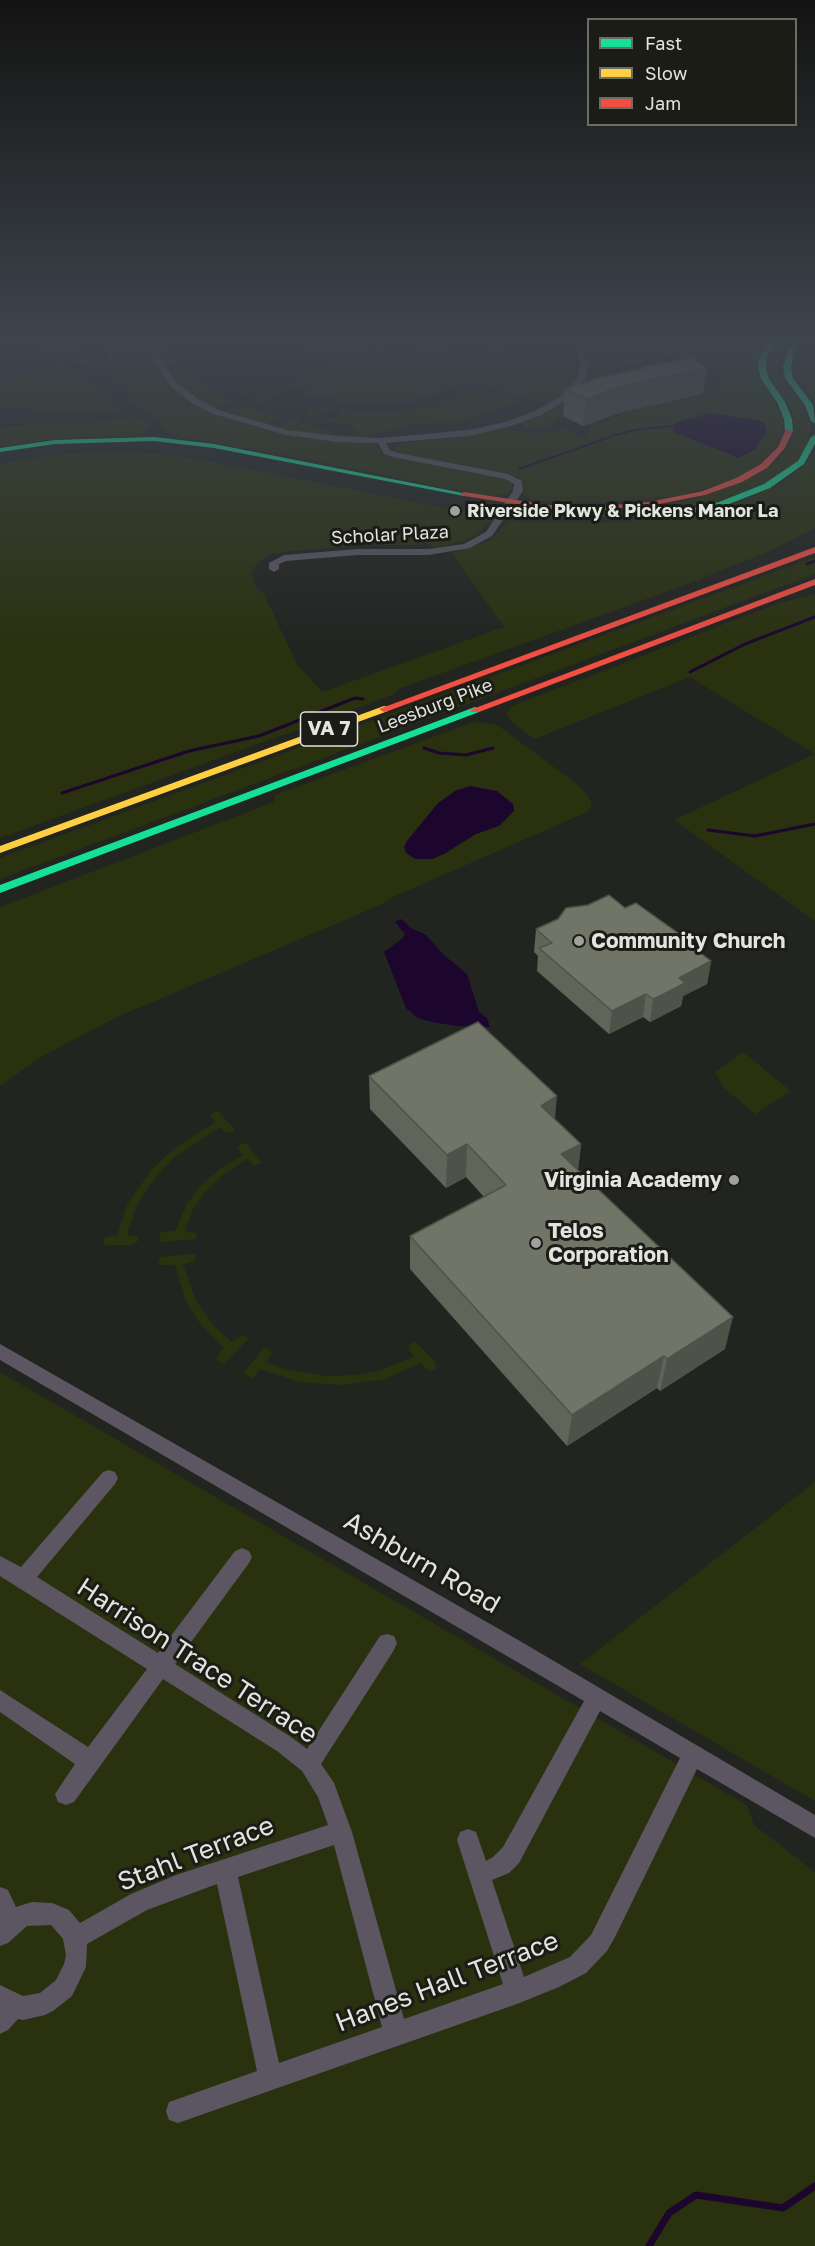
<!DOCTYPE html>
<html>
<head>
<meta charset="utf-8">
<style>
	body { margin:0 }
	#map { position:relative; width:815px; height:2246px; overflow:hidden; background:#222420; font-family:"Golos Text",sans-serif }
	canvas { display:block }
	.legend { position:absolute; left:587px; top:18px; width:210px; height:108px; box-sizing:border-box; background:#1a1c15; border:2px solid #6a6c66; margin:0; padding:8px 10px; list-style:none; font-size:18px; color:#e2e4df }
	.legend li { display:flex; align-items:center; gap:12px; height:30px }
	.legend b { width:30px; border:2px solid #6a6c66 }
</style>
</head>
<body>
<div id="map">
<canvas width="815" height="2246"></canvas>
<ul class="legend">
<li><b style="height:8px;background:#16e098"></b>Fast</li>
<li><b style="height:8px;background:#ffcf43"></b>Slow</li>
<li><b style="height:8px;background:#f24e42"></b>Jam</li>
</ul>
</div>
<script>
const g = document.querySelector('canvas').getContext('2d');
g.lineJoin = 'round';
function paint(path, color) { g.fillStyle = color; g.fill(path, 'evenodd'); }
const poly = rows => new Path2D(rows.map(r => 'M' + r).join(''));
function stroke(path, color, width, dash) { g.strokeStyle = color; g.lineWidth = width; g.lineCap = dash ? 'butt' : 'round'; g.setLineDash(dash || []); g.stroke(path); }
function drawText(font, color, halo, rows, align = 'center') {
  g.font = font + ' "Golos Text",sans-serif'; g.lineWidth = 6; g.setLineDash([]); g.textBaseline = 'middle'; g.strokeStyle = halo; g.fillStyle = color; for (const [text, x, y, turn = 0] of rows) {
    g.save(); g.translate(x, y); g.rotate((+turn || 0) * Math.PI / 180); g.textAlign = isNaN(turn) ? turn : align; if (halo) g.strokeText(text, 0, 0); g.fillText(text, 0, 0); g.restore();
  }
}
paint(poly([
	[40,339,139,339,165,381,173,389,197,406,220,416,264,430,296,436,368,443,376,446,382,454,394,457,504,478,512,483,513,488,508,494,488,497,276,453,172,435,160,421,124,397,130,395,117,380,109,380,114,378,82,362,75,363,38,345,37,343],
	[149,339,166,339,182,363,164,363],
	[274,339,387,339,377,344,373,343,352,354,332,357,246,395,238,395,238,392,244,393,281,378,278,375,284,376,318,361,316,359,324,355],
	[550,339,768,339,758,356,757,367,764,386,783,417,783,427,778,445,758,465,736,478,705,489,678,496,606,502,551,502,531,500,523,494,524,483,517,477,403,454,393,449,396,445,404,443,452,438,502,429,536,434,564,429,573,431,574,437,587,438,589,427,621,416,620,414,658,404,715,394,708,389,720,385,723,378,718,372,705,369,553,420,552,421,557,423,545,427,525,428,521,423,566,401,581,386,588,373,588,359,585,352,580,350,582,348,553,340,548,341],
	[433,340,440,345,405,362,374,351,378,349,375,347,378,346,398,352,395,354,402,356,408,353,405,352],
	[496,342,501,343,500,346,523,352,528,351,527,353,567,365,570,363,579,366,577,378,562,396,552,402,543,403,409,363,446,346,452,347,450,348,451,352,470,357,478,357,493,350,489,345],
	[780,343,783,347,778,357,778,367,780,378,804,405,811,427,808,444,795,463,766,483,725,499,661,513,590,518,553,517,523,513,530,510,590,513,639,510,698,498,759,474,781,457,790,445,794,433,793,412,778,391,767,369,772,348],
	[372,353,473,385,464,384,437,394,412,400,412,403,407,401,346,403,314,417,304,413,314,408,325,409,339,403,338,400,322,395,312,397,302,394,312,391,295,386,264,400,267,403,252,400,342,359,354,358,372,362,378,359,368,356],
	[815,353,815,405,797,368,799,356],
	[61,363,67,364,62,367,94,383,101,382,97,385,115,405,122,405,121,408,114,411,39,414,31,413,36,410,28,407,0,408,0,380,25,376,54,367,52,364],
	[182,367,187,368,202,383,233,401,219,407,211,406,197,399,182,387,169,372,170,370],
	[476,389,524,403,517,403,464,420,464,423,459,421,391,427,391,430,379,432,366,438,313,434,283,429,279,426,291,419,300,418,300,422,326,431,351,436,355,433,355,427,325,419,333,419,342,414,339,411,346,410,350,412,377,413,417,409,418,406,428,407,463,397,474,392,471,390],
	[245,403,249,405,246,407,252,409,274,416,278,414,283,416,265,424,227,411,239,404],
	[136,417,149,422,151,429,138,435,65,438,0,446,0,427,21,426,24,426,24,422,83,423],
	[88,452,134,452,192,458,491,517,492,522,488,523,476,536,444,546,436,548,425,543,408,546,370,544,293,551,269,555,258,562,251,572,255,586,264,594,297,664,322,692,504,627,452,553,489,541,508,521,605,523,662,519,699,513,734,504,779,484,803,467,815,452,815,528,768,552,685,585,398,689,395,694,0,838,0,464,38,457],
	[815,557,815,574,0,879,0,858],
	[815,594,815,754,690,677,534,739,512,722,507,715,511,707,517,704,779,603],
	[474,722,493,724,500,727,578,785,588,796,592,806,587,812,393,897,380,905,115,1018,41,1057,0,1086,0,907,274,802,275,795],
	[815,754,815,921,674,820],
	[743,1052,791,1091,755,1114,723,1087,715,1072],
	[214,1111,219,1112,235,1130,234,1132,226,1133,220,1127,172,1159,150,1184,136,1207,127,1235,137,1236,139,1239,137,1242,133,1245,105,1245,103,1240,106,1237,117,1235,128,1203,153,1168,176,1147,216,1122,210,1116],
	[242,1143,247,1144,262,1163,255,1166,247,1159,223,1175,207,1190,193,1209,185,1231,197,1233,196,1239,161,1242,159,1241,161,1232,175,1231,186,1205,202,1184,220,1169,243,1155,237,1147],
	[191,1254,196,1255,195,1261,183,1264,196,1301,215,1327,232,1342,242,1335,249,1338,224,1364,216,1359,224,1348,201,1325,186,1302,175,1265,159,1265,158,1260,161,1257],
	[415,1341,436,1363,436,1369,429,1371,420,1363,385,1379,341,1385,300,1382,260,1369,252,1379,243,1373,264,1348,267,1348,272,1352,266,1362,289,1370,326,1376,358,1375,379,1371,414,1357,408,1346],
	[0,1372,747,1805,754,1825,815,1872,815,2246,0,2246],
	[815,1482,815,1801,580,1664]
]), '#2a310f');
paint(poly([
	[86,339,98,339,110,357,102,359,90,357,72,345,74,342],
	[709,413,758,420,765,424,767,433,755,449,739,458,673,432,675,423],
	[470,786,497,791,513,804,514,811,499,826,476,834,444,854,432,859,415,859,406,853,404,847,407,841,438,803,455,791],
	[401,919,411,928,426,935,445,956,467,974,479,1012,487,1018,490,1027,456,1026,432,1022,418,1018,406,1008,384,952,403,938,405,934,395,922]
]), '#1d062e');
stroke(poly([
	[685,355,715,347,730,339],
	[603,372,679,357],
	[519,469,616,435,635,430,673,426]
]), '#1d062e', 2);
stroke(poly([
	[807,564,815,561],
	[690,672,745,644,815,617],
	[424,748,439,753,466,755,493,748],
	[62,793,189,751,259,736,355,698,363,699],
	[708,830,755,836,815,824]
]), '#1d062e', 3);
stroke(poly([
	[649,2246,669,2213,696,2195,783,2208,815,2186]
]), '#1d062e', 7);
paint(poly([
	[140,339,148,339,176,382,198,399,219,410,287,430,338,436,381,438,469,430,505,422,533,412,561,396,577,379,581,365,575,350,581,350,589,365,585,380,567,400,539,416,511,426,469,436,386,443,390,450,398,453,508,474,522,481,523,491,492,536,470,548,429,555,358,555,286,561,279,564,279,569,274,572,269,569,269,563,284,555,358,549,429,549,464,544,486,532,513,491,514,484,505,479,393,457,384,454,378,443,338,442,286,435,213,414,192,403,170,386,140,339],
	[0,1344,520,1641,815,1815,815,1838,697,1769,615,1937,607,1951,586,1973,559,1987,517,2004,178,2123,169,2120,166,2111,169,2102,257,2071,217,1884,147,1910,87,1944,86,1967,72,1996,53,2011,45,2015,23,2020,18,2019,8,2030,0,2034,0,1985,23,1996,40,1993,56,1980,64,1964,66,1955,63,1939,51,1925,27,1926,8,1943,0,1946,0,1887,8,1890,16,1907,32,1902,52,1903,69,1910,80,1923,131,1894,176,1875,328,1825,318,1797,302,1771,277,1751,163,1679,74,1802,66,1805,58,1802,55,1794,75,1764,0,1712,0,1690,88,1747,147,1669,0,1576,0,1556,21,1567,103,1472,109,1470,115,1472,118,1478,115,1484,37,1577,158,1653,235,1551,242,1548,249,1551,252,1557,249,1563,175,1664,291,1737,307,1749,380,1636,387,1634,394,1636,397,1643,394,1650,321,1764,334,1783,352,1832,404,2019,503,1984,457,1840,460,1832,468,1829,476,1832,486,1861,493,1857,503,1847,584,1701,0,1360,0,1344],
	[600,1711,680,1758,591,1935,570,1957,524,1977,492,1880,509,1873,519,1863,600,1711],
	[334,1845,382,2027,279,2063,238,1877,334,1845]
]), '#5b5661');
paint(poly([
	[771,339,778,339,767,357,766,368,769,379,785,402,792,419,793,431,789,433,785,431,784,419,777,402,761,379,758,368,759,357,771,339],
	[798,339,805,339,794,351,791,367,793,378,813,405,815,423,811,421,805,405,785,378,783,367,788,350,798,339],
	[815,435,815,444,804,464,770,488,724,506,671,518,667,515,719,502,764,484,798,461,811,437,815,435],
	[154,437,214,444,468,494,464,496,214,448,154,441,55,444,0,452,0,448,55,440,154,437],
	[475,707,480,710,479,712,0,893,0,885,475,707]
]), '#16e098');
paint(poly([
	[384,706,388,707,388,711,0,853,0,846,384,706]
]), '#ffcf43');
paint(poly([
	[786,429,793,431,785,448,767,468,742,482,705,495,649,506,601,510,549,509,464,496,460,494,464,492,549,505,601,506,649,502,703,491,736,478,761,464,778,447,786,429],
	[815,547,815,553,388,711,384,712,379,709,815,547],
	[815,579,815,585,479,712,471,712,470,710,815,579]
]), '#f24e42');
paint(poly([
	[642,367,703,394,619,413,583,426,563,416,565,389,642,368],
	[625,908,678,933,678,935,711,961,707,984,683,996,681,1006,650,1022,643,1017,609,1034,537,971,538,956,534,952,536,929],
	[369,1076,555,1119,581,1144,578,1170,725,1349,660,1391,657,1388,567,1446,410,1269,410,1236,484,1197,466,1177,446,1188,370,1109]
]), '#616559');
paint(poly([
	[707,368,703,394,619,413,583,426,586,399,621,386],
	[711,961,707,984,683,996,681,1006,650,1022,653,999,679,978],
	[646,994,643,1017,609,1034,612,1011],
	[557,1096,554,1130,541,1106],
	[467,1144,466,1177,446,1188,447,1155],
	[581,1144,577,1177,561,1154],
	[733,1317,725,1349,660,1391,667,1359],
	[664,1356,657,1388,567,1446,572,1415]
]), '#4f5248');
const building = poly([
	[691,358,707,368,621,386,586,399,565,389,599,378,644,368,642,367,691,358],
	[609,895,625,908,636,903,678,933,676,934,711,961,679,978,685,983,660,996,653,999,646,994,612,1011,539,948,552,943,536,929,558,919,566,908,588,905,609,895],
	[478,1022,557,1096,541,1106,581,1144,561,1154,733,1317,667,1359,664,1356,572,1415,410,1236,506,1185,467,1144,447,1155,369,1076,478,1022]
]);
paint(building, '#717567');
stroke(building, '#4f5248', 1.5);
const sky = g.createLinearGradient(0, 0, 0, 654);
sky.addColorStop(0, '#131412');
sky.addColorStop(0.52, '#3e454e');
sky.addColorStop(1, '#3e454e00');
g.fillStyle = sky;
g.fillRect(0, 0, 815, 654);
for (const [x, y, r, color] of [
	[455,511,6,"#9fa19c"],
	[579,941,6,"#9fa19c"],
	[734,1180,6,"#9fa19c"],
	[536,1243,6,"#9fa19c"]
]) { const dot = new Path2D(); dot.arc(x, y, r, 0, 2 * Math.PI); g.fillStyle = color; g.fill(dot); stroke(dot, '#1a1c15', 2); }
drawText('bold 18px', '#e2e4df', '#1a1c15', [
	["Riverside Pkwy & Pickens Manor La",467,511]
], 'left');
drawText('18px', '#e2e4df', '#1a1c15', [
	["Scholar Plaza",390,535,-3],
	["Leesburg Pike",435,706,-21]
]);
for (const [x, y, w] of [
	[329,729,57]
]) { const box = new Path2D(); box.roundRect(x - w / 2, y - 17, w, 34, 4.5); g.fillStyle = '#1a1c15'; g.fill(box); stroke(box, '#e2e4df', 1.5); }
drawText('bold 20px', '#e2e4df', null, [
	["VA 7",329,729]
]);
drawText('bold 21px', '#e2e4df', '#1a1c15', [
	["Community Church",591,941],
	["Virginia Academy",722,1180,"right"],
	["Telos",548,1231],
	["Corporation",548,1255]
], 'left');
drawText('26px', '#e2e4df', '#1a1c15', [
	["Ashburn Road",422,1563,30],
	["Harrison Trace Terrace",197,1661,33],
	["Stahl Terrace",196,1854,-21],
	["Hanes Hall Terrace",447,1982,-21]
]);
</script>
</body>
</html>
